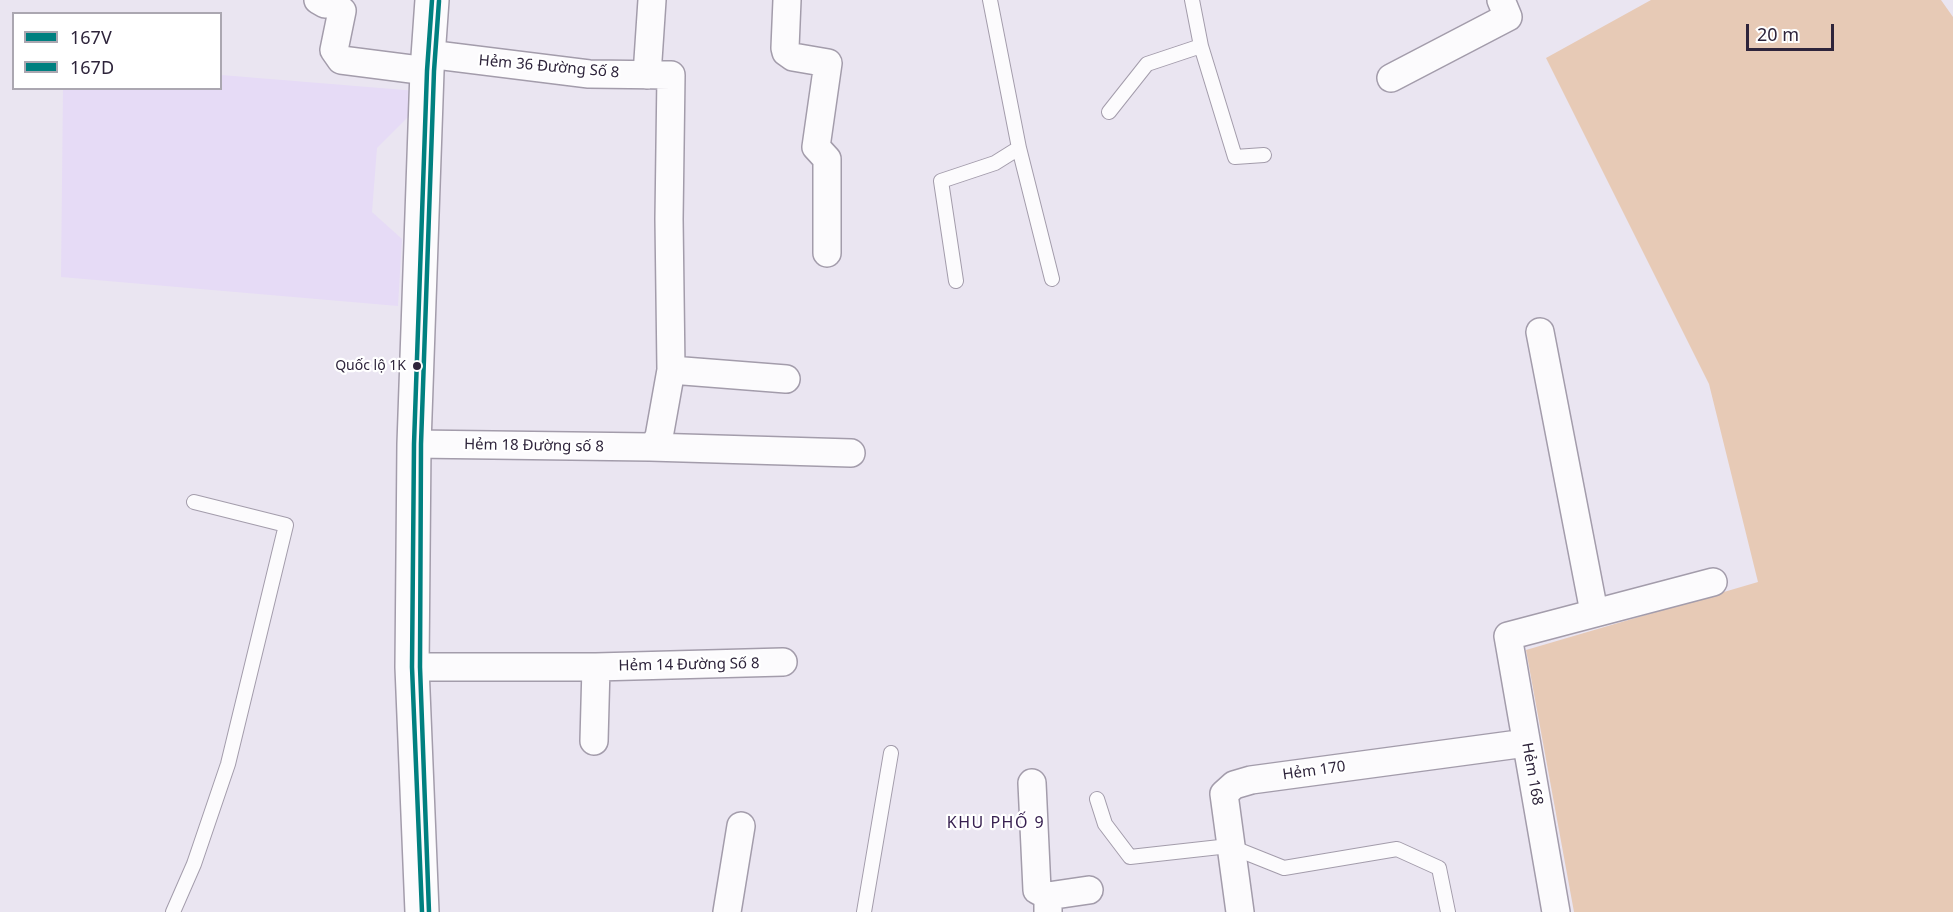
<!DOCTYPE html>
<html>
<head>
<meta charset="utf-8">
<style>
	body { margin:0 }
	#map { position:relative; width:1953px; height:912px; overflow:hidden; background:#eae5f1; font-family:"Noto Sans",sans-serif }
	canvas { display:block }
	.legend { position:absolute; left:12px; top:12px; width:210px; height:78px; box-sizing:border-box; background:#fff; border:2px solid #aba7b1; margin:0; padding:8px 10px; list-style:none; font-size:18px; color:#2e243b }
	.legend li { display:flex; align-items:center; gap:12px; height:30px }
	.legend b { width:30px; border:2px solid #aba7b1 }
	.scale { position:absolute; left:1746px; top:24px; width:88px; height:27px; box-sizing:border-box; border:3px solid #2e243b; border-top:0; padding-left:8px; font-size:18px; line-height:21px; white-space:nowrap; color:#2e243b; -webkit-text-stroke:4px #fff; paint-order:stroke }
</style>
</head>
<body>
<div id="map">
<canvas width="1953" height="912"></canvas>
<ul class="legend">
<li><b style="height:8px;background:#008080"></b>167V</li>
<li><b style="height:8px;background:#008080"></b>167D</li>
</ul>
<div class="scale">20 m</div>
</div>
<script>
const g = document.querySelector('canvas').getContext('2d');
g.lineJoin = 'round';
function paint(path, color) { g.fillStyle = color; g.fill(path, 'evenodd'); }
const poly = rows => new Path2D(rows.map(r => 'M' + r).join(''));
function stroke(path, color, width, dash) { g.strokeStyle = color; g.lineWidth = width; g.lineCap = dash ? 'butt' : 'round'; g.setLineDash(dash || []); g.stroke(path); }
function drawText(font, color, halo, rows, align = 'center') {
  g.font = font + ' "Noto Sans",sans-serif'; g.lineWidth = 4.5; g.setLineDash([]); g.textBaseline = 'middle'; g.strokeStyle = halo; g.fillStyle = color; for (const [text, x, y, turn = 0] of rows) {
    g.save(); g.translate(x, y); g.rotate((+turn || 0) * Math.PI / 180); g.textAlign = isNaN(turn) ? turn : align; if (halo) g.strokeText(text, 0, 0); g.fillText(text, 0, 0); g.restore();
  }
}
paint(poly([
	[221,75,417,91,413,112,377,148,372,212,402,239,398,306,61,277,63,89,220,88]
]), '#e6dbf6');
paint(poly([
	[1651,0,1941,0,1953,17,1953,912,1574,912,1526,650,1758,582,1709,384,1546,58]
]), '#e7cab6');
const service = poly([
	[1201,46,1235,157,1264,155],
	[1109,112,1147,64,1201,46,1192,0],
	[1019,148,1052,279],
	[956,281,941,181,995,163,1019,148,990,0],
	[1097,799,1105,824,1130,857,1229,846,1284,868,1397,849,1439,868,1448,912],
	[173,912,194,864,228,764,286,525,194,502],
	[864,912,891,753]
]);
const minor = poly([
	[318,0,325,4,334,4,342,11,334,50,341,60,427,71],
	[787,0,785,48,786,52,793,57,828,63,816,147,827,159,827,253],
	[647,75,652,0],
	[1391,78,1508,17,1501,0],
	[1540,332,1594,612],
	[671,370,786,379],
	[414,444,650,447,654,445,659,437,671,370,669,219,671,75,589,74,428,54],
	[650,447,851,453],
	[412,667,596,667,594,741],
	[596,667,783,662],
	[1032,783,1037,890,1048,896],
	[727,912,741,826],
	[1048,912,1048,896,1089,890],
	[1240,912,1224,794,1234,785,1251,780,1526,743],
	[1556,912,1508,636,1713,582]
]);
const tertiary = poly([
	[422,912,412,667,414,444,427,71,432,0]
]);
stroke(service, '#a39cab', 16);
stroke(minor, '#a39cab', 30);
stroke(tertiary, '#a39cab', 36);
stroke(service, '#fcfbfd', 14);
stroke(minor, '#fcfbfd', 27);
stroke(tertiary, '#fcfbfd', 33);
stroke(poly([
	[422,912,412,667,414,444,427,71,432,0]
]), '#008080', 4.5);
stroke(poly([
	[429,912,420,667,421,444,434,71,439,1]
]), '#008080', 4.5);
for (const [x, y, r, color] of [
	[417,366,5,"#2e243b"]
]) { const dot = new Path2D(); dot.arc(x, y, r, 0, 2 * Math.PI); g.fillStyle = color; g.fill(dot); stroke(dot, '#fff', 2); }
drawText('14px', '#2e243b', '#fff', [
	["Quốc lộ 1K",406,366]
], 'right');
drawText('15px', '#2e243b', '#fff', [
	["Hẻm 36 Đường Số 8",549,67,5],
	["Hẻm 18 Đường số 8",534,446,1],
	["Hẻm 14 Đường Số 8",689,665,-1],
	["Hẻm 170",1314,771,-8],
	["Hẻm 168",1532,774,80]
]);
g.letterSpacing = '1.5px';
drawText('16px', '#372050', '#fff', [
	["KHU PHỐ 9",996,823]
]);
g.letterSpacing = '0px';
</script>
</body>
</html>
